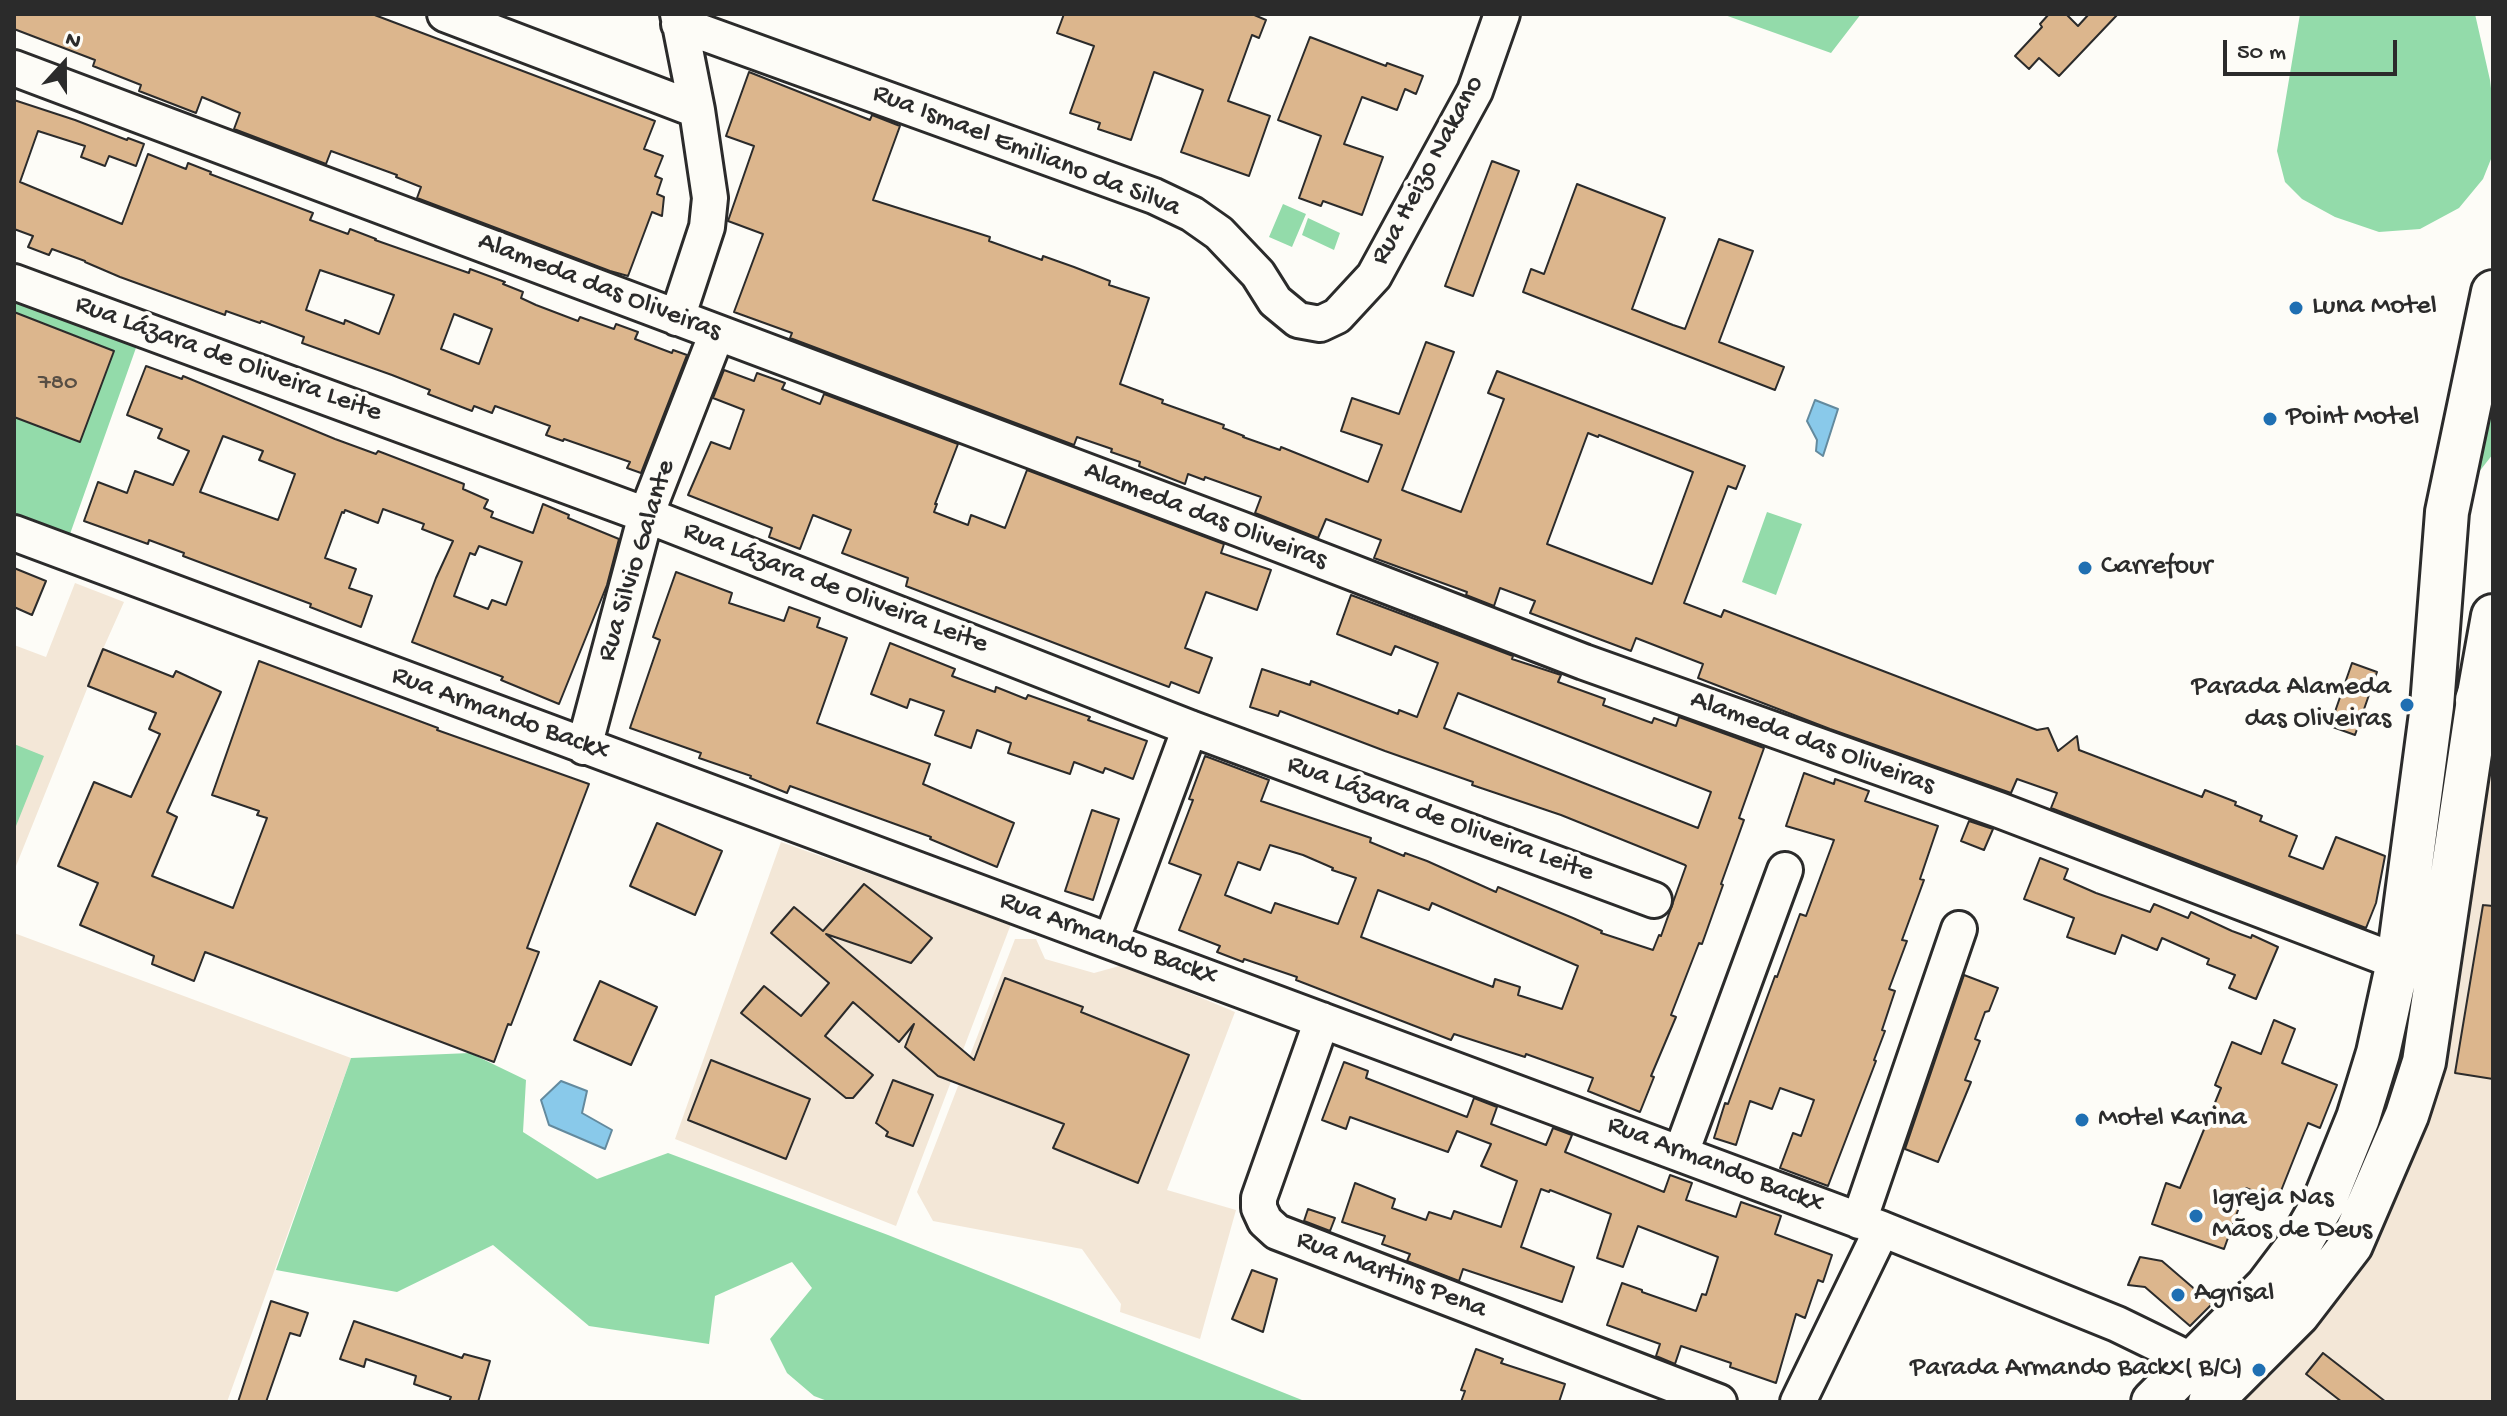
<!DOCTYPE html>
<html>
<head>
<meta charset="utf-8">
<style>
	body { margin:0 }
	#map { position:relative; width:2507px; height:1416px; overflow:hidden; background:#fdfcf7; font-family:"Gochi Hand",sans-serif }
	canvas { display:block }
	.frame { position:absolute; inset:0; border:16px solid #2b2b2b; pointer-events:none }
	.north { position:absolute; left:24px; top:24px; width:80px; height:80px; -webkit-text-stroke:6px #fdfcf7; paint-order:stroke; rotate:21deg; font-size:22px; font-weight:700; line-height:32px; text-align:center; color:#2b2b2b }
	.north::after { content:''; display:block; margin:auto; width:28px; height:36px; background:#2b2b2b; clip-path:polygon(50% 0,100% 100%,50% 72%,0 100%) }
	.scale { position:absolute; left:2223px; top:40px; width:174px; height:36px; box-sizing:border-box; border:4px solid #2b2b2b; border-top:0; padding-left:10px; font-size:24px; line-height:28px; white-space:nowrap; color:#2b2b2b; -webkit-text-stroke:6px #fdfcf7; paint-order:stroke }
</style>
</head>
<body>
<div id="map">
<canvas width="2507" height="1416"></canvas>
<div class="frame"></div>
<div class="north">N</div>
<div class="scale">50 m</div>
</div>
<script>
const g = document.querySelector('canvas').getContext('2d');
g.lineJoin = 'round';
function paint(path, color) { g.fillStyle = color; g.fill(path, 'evenodd'); }
const poly = rows => new Path2D(rows.map(r => 'M' + r).join(''));
function stroke(path, color, width, dash) { g.strokeStyle = color; g.lineWidth = width; g.lineCap = dash ? 'butt' : 'round'; g.setLineDash(dash || []); g.stroke(path); }
function drawText(font, color, halo, rows, align = 'center') {
  g.font = font + ' "Gochi Hand",sans-serif'; g.lineWidth = 8; g.setLineDash([]); g.textBaseline = 'middle'; g.strokeStyle = halo; g.fillStyle = color; for (const [text, x, y, turn = 0] of rows) {
    g.save(); g.translate(x, y); g.rotate((+turn || 0) * Math.PI / 180); g.textAlign = isNaN(turn) ? turn : align; if (halo) g.strokeText(text, 0, 0); g.fillText(text, 0, 0); g.restore();
  }
}
paint(poly([
	[75,583,124,602,103,649,14,871,14,645,46,657],
	[2493,670,2493,1402,2242,1402,2279,1368,2330,1306,2376,1233],
	[781,842,1011,924,896,1226,675,1139],
	[14,933,351,1058,227,1402,14,1402],
	[1015,939,1036,939,1045,959,1094,973,1123,965,1235,1012,1167,1190,1236,1210,1200,1339,1120,1312,1121,1304,1082,1249,933,1221,917,1192]
]), '#f3e7d7');
paint(poly([
	[1722,14,1861,14,1831,53],
	[2300,14,2475,14,2490,80,2493,105,2493,154,2483,179,2459,208,2420,229,2379,232,2335,217,2302,199,2285,182,2277,151],
	[1283,204,1306,214,1292,247,1269,237],
	[1308,218,1340,233,1334,250,1302,235],
	[14,299,137,345,70,534,14,513],
	[2493,344,2493,454,2464,491],
	[1767,512,1802,524,1776,595,1742,582],
	[14,744,44,756,14,831],
	[470,1053,526,1080,523,1132,597,1179,668,1153,888,1235,1307,1402,830,1402,814,1396,787,1373,770,1339,812,1288,792,1262,715,1296,709,1344,589,1326,493,1245,397,1292,276,1270,351,1058]
]), '#93dbaa');
const water = poly([
	[1815,400,1838,409,1823,456,1816,451,1817,440,1807,421,1815,400],
	[561,1081,587,1091,582,1113,612,1130,605,1149,549,1125,541,1100,561,1081]
]);
paint(water, '#89c9ea');
stroke(water, '#638a9e', 2);
const building = poly([
	[14,14,372,14,655,121,644,149,663,156,655,176,662,179,657,194,664,197,662,216,652,212,628,276,610,271,417,198,421,187,396,177,397,175,331,151,326,164,234,129,240,113,202,97,196,113,139,91,141,85,93,66,95,60,14,29,14,14],
	[1064,14,1252,14,1266,20,1259,38,1252,35,1228,101,1270,116,1249,176,1181,152,1203,90,1154,72,1131,140,1098,129,1100,123,1070,113,1094,46,1057,33,1064,14],
	[2049,14,2066,14,2078,26,2089,14,2118,14,2059,76,2039,58,2029,69,2015,56,2042,27,2040,24,2049,14],
	[1310,37,1386,66,1387,63,1423,76,1416,94,1405,89,1397,110,1362,97,1344,144,1383,157,1362,215,1323,201,1321,206,1299,198,1321,136,1278,120,1310,37],
	[749,72,870,120,872,115,900,126,873,200,990,237,989,241,1042,260,1043,256,1074,267,1110,281,1109,285,1149,298,1120,384,1163,400,1162,403,1224,425,1223,428,1244,436,1243,437,1280,450,1281,447,1368,482,1382,445,1341,431,1352,398,1399,414,1426,342,1454,352,1402,490,1407,492,1461,512,1504,399,1488,393,1497,371,1745,466,1736,489,1728,486,1684,603,1721,617,1724,610,2037,730,2048,728,2058,751,2077,736,2079,750,2202,797,2205,790,2236,802,2235,805,2262,816,2260,821,2297,836,2289,856,2323,869,2336,837,2385,856,2376,903,2366,928,2051,808,2057,793,2017,779,2011,793,1830,729,1698,678,1703,664,1636,638,1631,651,1530,613,1535,601,1500,588,1494,606,1466,595,1467,592,1374,558,1381,540,1326,519,1318,538,1255,513,1261,497,1205,477,1204,480,1188,474,1185,484,1139,466,1140,462,1111,452,1112,449,1077,437,1074,445,790,338,792,333,734,312,763,234,728,221,754,146,726,136,749,72],
	[1588,433,1598,437,1599,435,1693,472,1652,584,1547,544,1588,433],
	[14,100,75,120,127,140,128,138,144,144,136,166,109,156,105,166,81,157,85,146,38,131,20,182,122,224,148,154,186,169,188,163,211,172,210,174,313,213,310,220,348,234,350,229,376,239,375,240,469,273,470,269,505,282,503,284,523,292,521,298,536,305,578,321,580,317,614,329,616,324,638,332,635,339,672,353,673,350,687,355,641,473,627,468,630,462,564,439,563,441,546,435,550,426,495,406,492,413,474,406,472,411,428,394,430,390,392,375,302,343,304,337,261,321,260,323,226,311,225,315,120,277,85,262,85,261,52,249,49,255,28,247,33,236,14,229,14,100],
	[320,270,394,295,379,334,345,320,344,324,306,310,320,270],
	[454,314,492,329,479,364,441,349,454,314],
	[1492,161,1519,171,1473,296,1445,286,1492,161],
	[1577,184,1665,218,1632,309,1673,325,1685,329,1719,239,1753,251,1719,342,1784,367,1775,390,1523,292,1531,269,1544,274,1577,184],
	[14,312,114,351,80,442,14,417,14,312],
	[146,366,182,379,183,376,335,439,376,454,378,451,464,484,463,489,488,500,484,508,493,512,491,517,533,533,543,504,569,515,568,518,619,539,607,585,559,704,501,680,503,677,412,642,436,578,453,541,422,529,424,524,383,509,378,523,345,510,344,513,342,512,325,558,356,569,349,588,372,596,361,627,310,607,311,604,183,556,184,553,149,540,148,544,84,521,98,482,127,493,135,471,173,485,189,451,158,438,162,429,127,415,146,366],
	[223,436,263,451,259,460,295,474,278,520,200,492,223,436],
	[479,546,522,562,506,605,492,600,488,609,454,596,470,553,475,555,479,546],
	[724,370,754,381,757,373,785,383,782,389,820,404,824,394,958,444,935,504,937,504,934,512,968,525,971,515,1005,528,1027,470,1224,544,1221,553,1271,570,1257,610,1206,592,1185,648,1212,658,1199,693,1171,682,1169,687,906,586,908,578,842,553,851,530,813,515,800,549,769,537,772,528,688,495,711,442,730,449,744,410,713,398,724,370],
	[14,568,46,581,32,615,14,607,14,568],
	[676,572,732,593,729,603,784,621,789,607,820,618,817,627,847,638,817,723,930,764,923,784,1014,823,997,867,930,839,931,837,790,786,787,793,750,778,751,776,699,758,701,753,630,728,660,640,653,637,676,572],
	[1351,595,1513,656,1512,659,1561,675,1558,682,1605,699,1603,705,1652,723,1654,718,1676,726,1679,717,1764,748,1739,818,1744,820,1721,884,1723,885,1702,944,1699,943,1671,1015,1676,1017,1651,1076,1654,1077,1640,1112,1588,1091,1593,1078,1526,1054,1525,1057,1454,1034,1451,1040,1296,980,1297,977,1244,959,1243,962,1217,952,1220,946,1179,930,1201,875,1169,863,1193,800,1189,799,1205,756,1269,780,1261,801,1371,838,1370,842,1404,856,1405,853,1427,861,1496,892,1498,887,1573,918,1602,931,1601,933,1653,950,1659,935,1661,936,1686,866,1685,865,1561,815,1472,785,1473,782,1385,751,1280,711,1278,716,1250,707,1262,669,1310,685,1311,681,1398,714,1399,710,1417,717,1438,663,1395,646,1391,655,1337,634,1351,595],
	[1458,693,1711,792,1698,828,1444,728,1458,693],
	[1270,845,1303,855,1333,868,1332,870,1356,878,1338,924,1275,903,1271,913,1225,895,1238,862,1260,870,1270,845],
	[1378,890,1429,910,1432,903,1578,966,1562,1009,1518,995,1520,987,1495,979,1493,987,1361,937,1378,890],
	[890,643,955,669,952,676,995,692,996,687,1026,699,1028,695,1090,717,1088,720,1147,741,1133,779,1105,768,1103,773,1074,762,1070,774,1008,753,1011,743,977,730,971,748,935,735,944,711,910,699,907,708,871,694,890,643],
	[103,649,173,677,176,671,221,692,167,812,177,817,152,876,233,908,267,818,257,815,259,811,212,795,259,661,438,728,437,730,589,784,527,948,539,952,511,1025,508,1024,494,1062,205,952,194,981,152,964,154,956,80,925,98,883,58,866,94,782,131,797,160,734,149,729,156,713,88,686,103,649],
	[2352,663,2377,672,2355,735,2330,726,2352,663],
	[1804,773,1834,784,1835,779,1869,791,1865,801,1938,826,1920,879,1924,880,1902,940,1907,941,1889,989,1895,991,1882,1030,1885,1031,1874,1060,1876,1061,1828,1186,1780,1168,1793,1133,1801,1136,1814,1100,1780,1088,1772,1109,1750,1101,1736,1145,1714,1138,1725,1103,1728,1104,1775,976,1777,977,1800,914,1806,916,1834,840,1786,826,1804,773],
	[1092,810,1119,819,1093,900,1065,891,1092,810],
	[1969,821,1993,829,1984,850,1961,841,1969,821],
	[657,823,722,851,695,915,630,886,657,823],
	[2040,858,2068,869,2064,879,2096,893,2150,912,2154,904,2188,918,2191,912,2232,931,2251,938,2252,935,2278,947,2256,999,2229,988,2235,975,2207,964,2209,959,2162,938,2157,950,2122,935,2115,954,2067,937,2074,918,2024,899,2040,858],
	[864,884,932,938,911,963,826,934,974,1060,1005,978,1083,1007,1081,1012,1189,1055,1138,1183,1053,1148,1064,1124,938,1076,905,1047,914,1024,899,1042,853,1002,825,1036,873,1075,853,1098,846,1098,741,1013,764,986,801,1016,829,983,771,933,794,907,823,931,864,884],
	[2483,905,2493,906,2493,1079,2455,1073,2483,905],
	[1964,975,1998,988,1989,1011,1985,1012,1975,1039,1980,1041,1965,1080,1971,1082,1938,1162,1905,1149,1964,975],
	[600,981,657,1007,631,1065,574,1040,600,981],
	[2274,1020,2295,1029,2282,1063,2337,1085,2320,1128,2308,1123,2277,1201,2246,1188,2224,1249,2152,1224,2166,1183,2180,1188,2221,1088,2215,1085,2232,1042,2261,1054,2274,1020],
	[711,1060,810,1099,786,1159,688,1120,711,1060],
	[1344,1062,1368,1071,1366,1078,1467,1117,1474,1098,1497,1107,1491,1124,1546,1145,1553,1128,1572,1135,1565,1152,1664,1192,1670,1175,1692,1183,1686,1200,1736,1217,1741,1202,1781,1216,1775,1234,1832,1255,1823,1282,1818,1280,1805,1318,1796,1314,1776,1383,1730,1367,1731,1363,1681,1346,1675,1364,1656,1356,1660,1344,1607,1325,1622,1283,1642,1290,1642,1292,1696,1311,1702,1294,1706,1295,1718,1257,1638,1226,1623,1267,1597,1258,1611,1214,1550,1190,1549,1192,1541,1189,1521,1247,1574,1267,1562,1302,1463,1269,1459,1281,1407,1261,1410,1254,1382,1244,1385,1236,1342,1222,1355,1183,1395,1199,1392,1208,1426,1220,1429,1212,1451,1219,1454,1211,1501,1227,1517,1181,1481,1166,1491,1144,1457,1131,1448,1152,1350,1117,1346,1129,1322,1120,1344,1062],
	[893,1080,933,1095,913,1146,886,1136,888,1132,876,1123,893,1080],
	[1308,1209,1335,1218,1330,1231,1304,1221,1308,1209],
	[2140,1257,2162,1261,2212,1304,2190,1326,2145,1287,2128,1285,2140,1257],
	[1252,1270,1277,1279,1263,1332,1232,1319,1252,1270],
	[271,1301,308,1313,300,1336,290,1333,266,1402,238,1402,271,1301],
	[354,1321,462,1358,464,1354,490,1361,478,1402,449,1402,451,1397,414,1384,416,1376,366,1359,364,1367,340,1359,354,1321],
	[1476,1349,1503,1359,1501,1363,1565,1384,1559,1402,1461,1402,1465,1391,1461,1390,1476,1349],
	[2323,1353,2386,1402,2342,1402,2306,1374,2323,1353]
]);
paint(building, '#dcb68d');
stroke(building, '#2b2b2b', 2);
const minor = poly([
	[445,14,697,110],
	[679,24,1154,196,1192,214,1219,233,1258,274,1275,301,1298,320,1320,324,1337,316,1374,276,1475,91,1502,14],
	[14,68,1240,529,1584,662,1999,810,2398,962],
	[14,282,646,515,1190,728,1654,900],
	[677,318,707,227,710,198,697,110,678,14],
	[14,533,1882,1229,2117,1324,2195,1362],
	[584,747,646,515,717,333],
	[1111,941,1190,728],
	[1322,1020,1259,1198,1259,1208,1265,1221,1277,1232,1719,1402],
	[1681,1153,1785,870],
	[1859,1221,1959,929],
	[1798,1402,1882,1229]
]);
const major = poly([
	[2153,1402,2267,1287,2301,1242,2324,1202,2358,1118,2378,1053,2398,962,2432,706,2447,512,2493,292],
	[2210,1402,2298,1314,2351,1245,2407,1115,2424,1062,2478,700,2493,616]
]);
const highway = poly([
	[2478,700,2493,659]
]);
stroke(minor, '#2b2b2b', 40);
stroke(major, '#2b2b2b', 48);
stroke(highway, '#2b2b2b', 50);
stroke(minor, '#fdfcf7', 34);
stroke(major, '#fdfcf7', 42);
stroke(highway, '#fdfcf7', 44);
for (const [x, y, r, color] of [
	[2296,308,8,"#1f6fb2"],
	[2270,419,8,"#1f6fb2"],
	[2085,568,8,"#1f6fb2"],
	[2407,705,8,"#1f6fb2"],
	[2082,1120,8,"#1f6fb2"],
	[2196,1216,8,"#1f6fb2"],
	[2178,1295,8,"#1f6fb2"],
	[2259,1370,8,"#1f6fb2"]
]) { const dot = new Path2D(); dot.arc(x, y, r, 0, 2 * Math.PI); g.fillStyle = color; g.fill(dot); stroke(dot, '#fdfcf7', 3); }
drawText('24px', '#574e44', null, [
	["780",58,384]
]);
drawText('28px', '#2b2b2b', '#fdfcf7', [
	["Rua Ismael Emiliano da Silva",1026,152,21],
	["Rua Heizo Nakano",1429,171,-62],
	["Alameda das Oliveiras",599,288,21],
	["Rua Lázara de Oliveira Leite",228,360,20],
	["Alameda das Oliveiras",1205,517,21],
	["Rua Silvio Galante",638,561,-73],
	["Rua Lázara de Oliveira Leite",835,589,21],
	["Rua Armando Backx",500,715,20],
	["Alameda das Oliveiras",1812,744,20],
	["Rua Lázara de Oliveira Leite",1440,820,20],
	["Rua Armando Backx",1108,940,20],
	["Rua Armando Backx",1715,1166,21],
	["Rua Martins Pena",1391,1276,21]
]);
drawText('28px', '#2b2b2b', '#fdfcf7', [
	["Luna Motel",2312,308],
	["Point Motel",2286,419],
	["Carrefour",2101,568],
	["Parada Alameda",2391,689,"right"],
	["das Oliveiras",2391,721,"right"],
	["Motel Karina",2098,1120],
	["Igreja Nas",2212,1200],
	["Mãos de Deus",2212,1232],
	["Agrisal",2194,1295],
	["Parada Armando Backx( B/C)",2243,1370,"right"]
], 'left');
</script>
</body>
</html>
